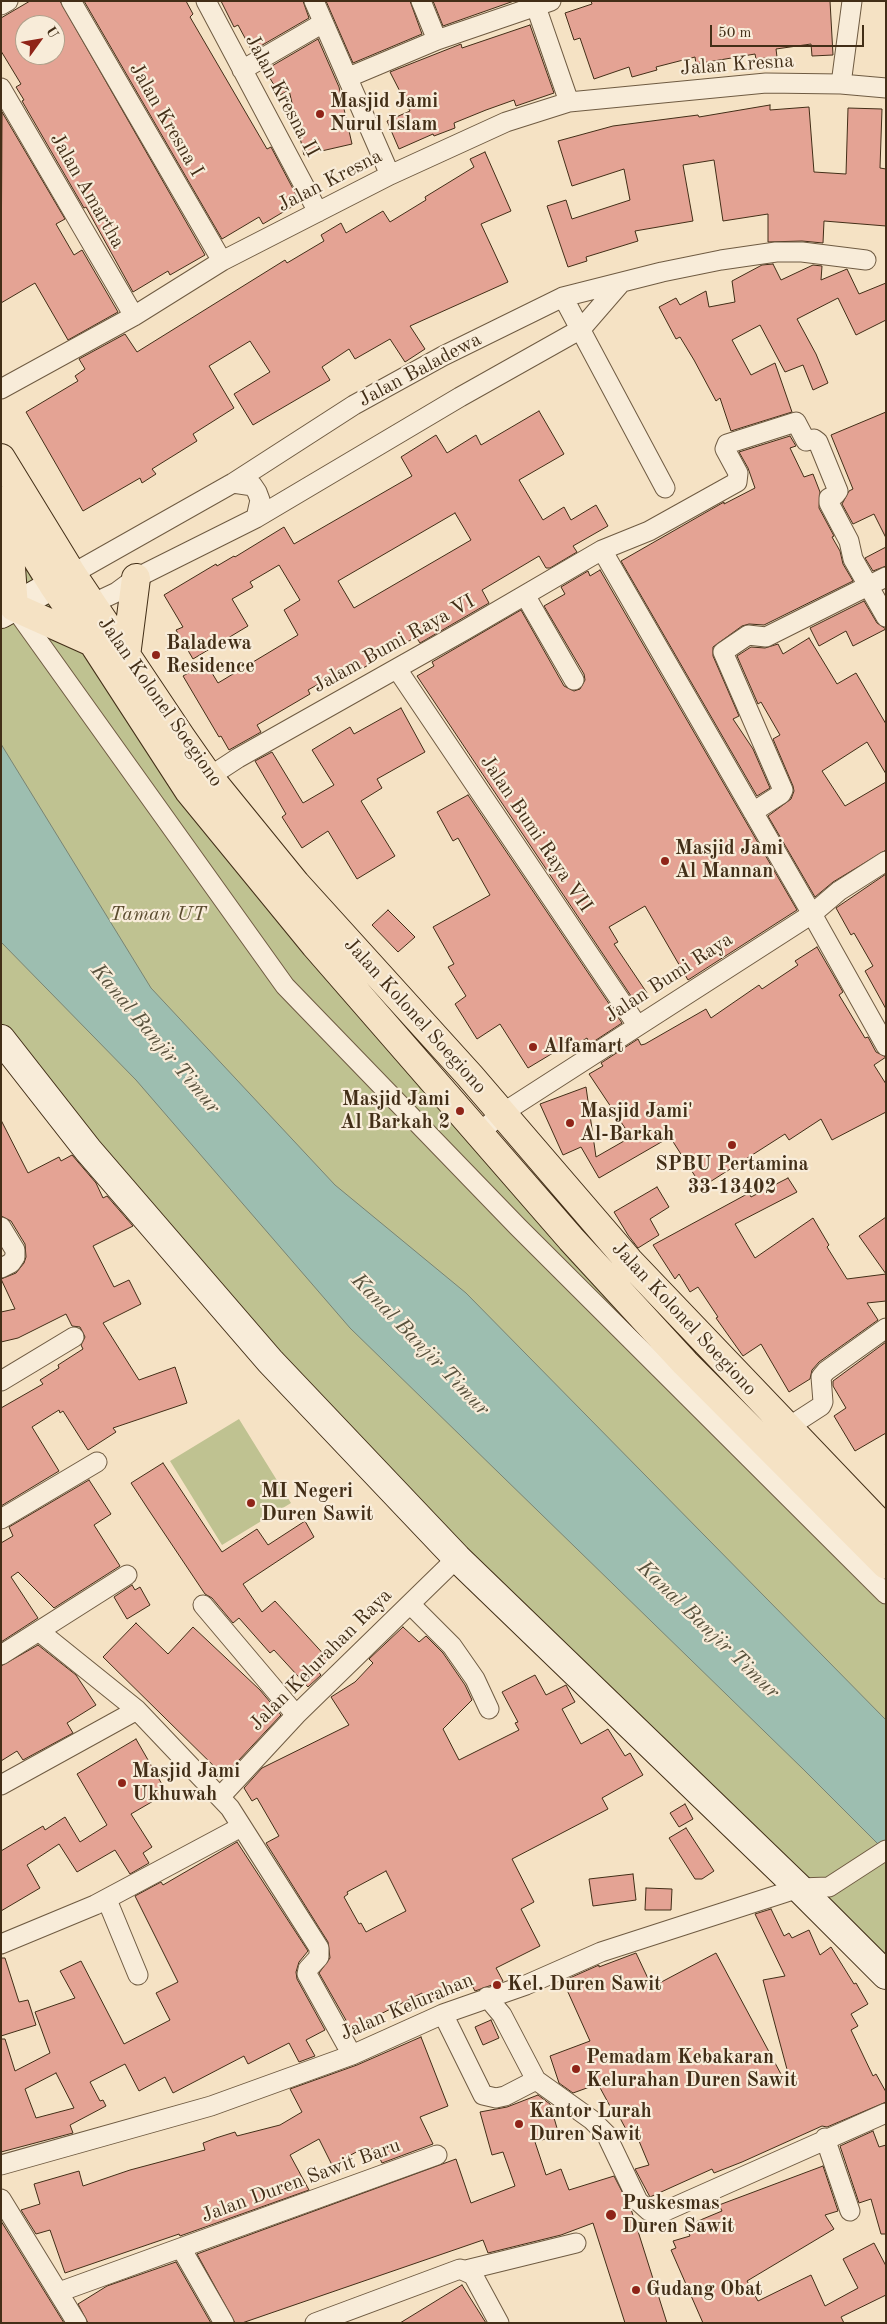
<!DOCTYPE html>
<html>
<head>
<meta charset="utf-8">
<style>
	body { margin:0 }
	#map { position:relative; width:887px; height:2324px; overflow:hidden; background:#f5e2c4; font-family:"Old Standard TT",serif }
	canvas { display:block }
	.frame { position:absolute; inset:0; border:2px solid #422e17; pointer-events:none }
	.north { position:absolute; left:15px; top:15px; width:50px; height:50px; box-sizing:border-box; background:#f8ecd9; border:1px solid #afa08b; border-radius:50%; rotate:58deg; font-size:14px; font-weight:700; line-height:20px; text-align:center; color:#422e17 }
	.north::after { content:''; display:block; margin:auto; width:18px; height:22px; background:#8f2418; clip-path:polygon(50% 0,100% 100%,50% 72%,0 100%) }
	.scale { position:absolute; left:710px; top:25px; width:154px; height:22px; box-sizing:border-box; border:2px solid #422e17; border-top:0; padding-left:6px; font-size:15px; line-height:18px; white-space:nowrap; color:#422e17; -webkit-text-stroke:4px #f8ecd9; paint-order:stroke }
</style>
</head>
<body>
<div id="map">
<canvas width="887" height="2324"></canvas>
<div class="frame"></div>
<div class="north">U</div>
<div class="scale">50 m</div>
</div>
<script>
const g = document.querySelector('canvas').getContext('2d');
g.lineJoin = 'round';
function paint(path, color) { g.fillStyle = color; g.fill(path, 'evenodd'); }
const poly = rows => new Path2D(rows.map(r => 'M' + r).join(''));
function stroke(path, color, width, dash) { g.strokeStyle = color; g.lineWidth = width; g.lineCap = dash ? 'butt' : 'round'; g.setLineDash(dash || []); g.stroke(path); }
function drawText(font, color, halo, rows, align = 'center') {
  g.font = font + ' "Old Standard TT",serif'; g.lineWidth = 4.5; g.setLineDash([]); g.textBaseline = 'middle'; g.strokeStyle = halo; g.fillStyle = color; for (const [text, x, y, turn = 0] of rows) {
    g.save(); g.translate(x, y); g.rotate((+turn || 0) * Math.PI / 180); g.textAlign = isNaN(turn) ? turn : align; if (halo) g.strokeText(text, 0, 0); g.fillText(text, 0, 0); g.restore();
  }
}
paint(poly([
	[14,523,315,945,886,1565,886,1975,457,1558,1,1038,1,615],
	[239,1419,291,1503,222,1545,170,1461]
]), '#bfc291');
const water = poly([
	[1,744,151,988,335,1185,466,1293,886,1720,886,1852,803,1769,350,1328,136,1080,1,942,1,744]
]);
paint(water, '#9dbeb0');
stroke(water, '#798473', 1);
const building = poly([
	[30,1,60,1,205,255,170,275,168,271,133,292,86,207,84,208,22,101,24,100,16,87,21,84,1,51,1,18,30,1],
	[25,25,55,25,55,55,25,55,25,25],
	[84,1,186,1,193,14,190,17,267,149,271,147,300,202,263,224,259,217,222,239,84,1],
	[221,1,303,1,309,18,252,51,238,25,234,27,221,1],
	[326,1,410,1,422,34,353,63,326,1],
	[433,1,514,1,443,26,433,1],
	[591,1,830,1,833,55,812,56,811,44,776,49,777,57,756,59,755,54,696,64,695,57,656,67,657,70,632,77,629,67,594,79,580,38,574,40,565,13,592,4,591,1],
	[530,25,554,93,516,106,514,100,486,110,454,123,455,128,434,136,433,134,399,149,387,121,410,111,390,72,461,44,462,48,530,25],
	[318,39,339,87,352,144,304,155,289,90,280,95,265,70,318,39],
	[770,105,770,110,809,107,814,172,846,174,848,108,882,109,880,168,886,169,886,226,824,221,823,243,802,241,768,242,768,214,723,221,714,160,683,165,693,221,635,231,638,241,586,257,587,261,568,267,547,206,566,200,572,219,630,200,624,169,572,186,558,141,613,126,698,115,699,117,770,105],
	[2,112,65,219,56,224,74,255,82,250,118,312,68,340,35,283,1,303,2,112],
	[485,152,511,211,481,224,508,282,410,326,425,349,405,362,390,339,355,359,349,349,322,367,330,380,253,425,234,394,270,372,250,341,209,366,234,408,193,434,197,441,152,469,156,474,142,483,140,478,83,511,26,412,78,381,75,376,85,369,79,359,125,334,137,352,285,260,287,263,324,241,321,235,341,223,346,233,383,211,390,222,426,200,425,197,474,167,470,159,485,152],
	[773,264,781,280,813,265,822,266,821,280,847,269,859,294,886,283,886,320,856,335,838,298,797,319,816,354,828,383,813,390,803,365,785,372,760,325,732,340,751,375,775,363,792,412,731,431,720,398,716,401,694,360,680,337,676,339,659,307,676,298,680,305,706,291,709,307,735,302,732,281,762,265,773,264],
	[539,411,564,454,519,480,543,520,564,507,571,520,596,505,608,526,573,546,577,552,550,568,546,568,539,556,482,590,489,603,420,643,416,637,400,646,397,642,372,656,375,661,343,680,338,673,308,690,310,694,257,725,261,732,229,750,221,736,219,737,183,676,206,663,218,683,298,635,284,610,300,600,279,565,250,582,253,587,232,599,248,626,193,659,176,630,183,627,164,595,216,564,217,566,234,556,235,557,284,527,294,544,412,476,401,457,436,435,447,453,476,435,481,445,539,411],
	[455,513,471,540,354,608,338,581,455,513],
	[886,412,886,538,874,514,853,524,842,504,849,491,853,489,831,435,886,412],
	[790,436,796,446,790,448,804,477,813,474,820,492,819,508,834,536,832,537,840,551,843,564,853,581,764,625,749,624,742,626,713,647,713,656,739,716,733,719,753,749,770,788,757,796,621,561,724,502,724,504,755,488,748,468,739,452,790,436],
	[886,547,886,566,873,571,865,558,886,547],
	[600,570,797,910,688,980,645,906,609,927,618,942,614,944,647,993,635,1002,417,676,434,666,432,662,521,610,564,686,574,691,580,689,585,680,584,674,544,606,565,594,561,587,588,571,590,576,600,570],
	[864,601,877,623,886,629,853,646,846,631,819,646,810,628,864,601],
	[809,638,837,684,856,673,886,724,886,774,867,742,822,771,845,806,886,782,886,850,833,882,815,897,768,816,791,799,794,791,793,786,773,739,780,735,761,702,758,704,737,656,751,647,765,648,778,644,783,654,809,638],
	[401,708,425,752,377,779,382,788,361,801,395,856,357,879,328,831,302,848,282,817,286,814,255,761,272,752,303,803,334,785,312,750,350,727,354,734,401,708],
	[468,795,622,1023,590,1044,587,1038,570,1048,568,1044,528,1068,500,1024,477,1039,455,1004,466,996,448,967,454,964,433,927,490,895,458,838,453,841,437,812,468,795],
	[886,874,886,1009,865,971,873,966,854,933,851,935,836,908,886,874],
	[388,910,415,937,398,952,372,925,388,910],
	[817,947,843,992,839,995,865,1038,868,1037,876,1052,886,1057,874,1065,886,1084,886,1112,832,1140,821,1119,789,1140,785,1134,702,1187,670,1137,599,1178,581,1147,563,1155,540,1104,586,1087,596,1157,631,1137,589,1074,603,1066,601,1063,638,1039,641,1045,645,1044,706,1009,711,1018,759,985,762,989,798,965,795,961,817,947],
	[1,1120,28,1173,59,1157,61,1161,72,1155,96,1183,103,1198,107,1196,133,1226,93,1246,114,1287,129,1280,141,1304,103,1323,139,1380,175,1367,187,1403,113,1428,116,1432,88,1450,63,1411,60,1413,59,1410,32,1427,59,1471,1,1506,1,1408,43,1384,40,1380,59,1368,58,1365,83,1349,81,1345,85,1337,80,1327,72,1326,66,1314,18,1338,1,1342,1,1312,15,1309,1,1279,16,1273,24,1263,26,1257,25,1244,11,1221,1,1216,1,1120],
	[788,1178,797,1192,735,1224,755,1258,813,1218,829,1245,827,1247,847,1279,886,1274,886,1301,867,1303,878,1320,819,1362,812,1370,810,1379,789,1392,761,1344,743,1356,716,1318,718,1317,698,1287,690,1292,679,1274,675,1279,653,1245,749,1193,751,1197,788,1178],
	[657,1187,669,1207,650,1219,659,1235,638,1248,628,1235,614,1212,657,1187],
	[886,1217,886,1274,859,1236,886,1217],
	[886,1342,886,1433,855,1451,834,1416,846,1408,833,1386,833,1381,886,1342],
	[163,1463,222,1552,257,1529,268,1545,305,1521,314,1537,243,1584,262,1612,275,1601,328,1659,316,1669,321,1675,308,1687,274,1650,270,1653,239,1618,233,1623,212,1598,205,1594,148,1509,131,1483,163,1463],
	[89,1480,111,1514,94,1525,120,1566,54,1608,18,1572,11,1577,38,1618,1,1642,1,1543,13,1536,9,1527,89,1480],
	[132,1585,135,1590,140,1587,150,1605,127,1619,114,1597,132,1585],
	[136,1623,168,1654,193,1627,260,1690,281,1715,224,1776,103,1657,136,1623],
	[403,1627,419,1642,426,1636,443,1653,465,1685,472,1700,443,1729,459,1760,519,1730,515,1723,518,1722,502,1692,535,1675,546,1695,566,1685,575,1702,562,1709,581,1744,608,1729,625,1756,630,1753,643,1775,602,1798,608,1809,512,1859,534,1902,521,1909,540,1946,496,1968,503,1981,475,1991,469,1980,426,2002,422,1993,351,2029,319,1973,330,1958,328,1942,266,1843,279,1836,257,1798,252,1801,244,1788,262,1768,349,1725,331,1697,355,1682,373,1663,369,1659,403,1627],
	[386,1871,406,1911,366,1932,361,1923,359,1924,344,1897,348,1894,347,1892,386,1871],
	[38,1645,76,1675,96,1705,67,1723,73,1733,23,1760,17,1751,1,1761,1,1666,38,1645],
	[136,1739,167,1793,131,1814,152,1847,143,1853,149,1863,130,1874,115,1850,77,1872,59,1844,27,1865,40,1888,1,1911,1,1851,43,1826,45,1830,65,1817,80,1842,107,1825,77,1774,136,1739],
	[685,1804,693,1819,679,1827,670,1813,685,1804],
	[686,1828,714,1871,702,1879,695,1879,669,1838,686,1828],
	[237,1842,308,1951,299,1962,296,1972,297,1979,325,2030,306,2040,315,2056,299,2062,289,2043,248,2064,244,2056,173,2093,165,2077,139,2091,125,2064,90,2082,100,2101,103,2100,106,2106,70,2125,73,2133,1,2152,1,2039,5,2039,15,2071,50,2053,35,2012,75,1998,60,1971,81,1961,124,2044,170,2020,156,1993,178,1982,135,1896,161,1882,163,1885,237,1842],
	[56,2073,74,2108,36,2118,25,2089,56,2073],
	[633,1874,636,1900,593,1906,589,1879,633,1874],
	[646,1888,672,1889,671,1910,645,1910,646,1888],
	[771,1909,784,1936,789,1933,792,1938,809,1930,820,1955,831,1947,854,1984,856,1983,868,2004,851,2014,858,2026,851,2030,873,2076,876,2074,886,2092,886,2102,827,2127,822,2126,742,2162,714,2173,712,2169,650,2197,635,2169,649,2165,634,2129,628,2133,614,2107,611,2108,598,2084,573,2093,559,2083,550,2056,590,2041,563,1981,599,1965,599,1967,636,1953,652,1987,716,1953,782,2076,788,2073,763,1980,785,1976,755,1914,771,1909],
	[1,1958,5,1958,19,2002,28,2000,36,2025,1,2036,1,1958],
	[491,2020,499,2038,483,2045,475,2027,491,2020],
	[421,2037,448,2106,420,2117,433,2144,382,2163,375,2148,361,2153,360,2150,332,2165,319,2139,290,2155,309,2190,180,2236,179,2234,65,2273,50,2230,36,2234,21,2210,40,2204,34,2184,79,2171,83,2186,130,2170,205,2150,203,2143,216,2138,235,2132,237,2136,280,2125,302,2112,290,2089,357,2065,421,2037],
	[538,2095,550,2104,559,2135,535,2142,546,2175,561,2169,569,2190,614,2176,631,2209,667,2323,625,2323,593,2223,561,2235,488,2253,483,2240,242,2323,235,2323,197,2254,456,2159,471,2203,515,2186,503,2152,492,2155,480,2112,507,2107,538,2095],
	[873,2131,879,2147,886,2145,886,2234,881,2234,871,2199,859,2203,840,2146,873,2131],
	[823,2166,838,2211,825,2215,834,2229,747,2281,758,2301,811,2275,825,2306,858,2288,843,2259,874,2243,886,2266,886,2295,841,2317,844,2323,703,2323,671,2250,676,2248,673,2241,690,2236,686,2226,722,2211,719,2205,823,2166],
	[1,2221,64,2323,1,2323,1,2221],
	[176,2262,211,2323,88,2323,78,2304,107,2286,176,2262],
	[462,2285,486,2323,400,2323,462,2285]
]);
paint(building, '#e4a394');
stroke(building, '#422e17', 1);
const street = poly([
	[71,1,222,261],
	[206,1,318,212],
	[314,1,390,175],
	[421,1,437,40],
	[534,1,569,102],
	[1,5,8,1],
	[242,70,323,23],
	[349,77,437,40,551,1],
	[841,84,852,1],
	[1,88,134,316],
	[563,297,665,488],
	[1,389,134,316,222,261,390,175,506,122,569,102,766,83,841,84,886,88],
	[233,483,253,486,257,492,260,500,256,518],
	[602,550,812,914,886,1046],
	[72,574,233,483,354,405,443,356,563,297,662,272,721,260,776,252,802,252,866,260],
	[525,595,574,680],
	[83,608,117,592,136,578,256,518,460,397,581,329,620,284],
	[16,610,285,986,518,1227,886,1594],
	[397,669,637,1025],
	[209,777,238,758,465,630,602,550,649,531,737,482,738,473,725,449,727,444,796,422,806,441,814,439,818,442,838,491,835,495,829,498,829,503,849,541,853,559,886,617],
	[753,812,781,794,783,790,723,652,748,635,766,637,886,577],
	[478,1134,501,1114,812,914,839,891,886,861],
	[1,1227,15,1250,15,1257,11,1263,1,1268],
	[1,1381,74,1337],
	[787,1428,821,1406,823,1402,821,1377,826,1371,886,1328],
	[1,1519,97,1462],
	[410,1604,452,1646,475,1679,489,1709],
	[203,1605,296,1715],
	[40,1632,137,1710,230,1808,319,1948,319,1957,308,1969,307,1974,352,2055],
	[1,1655,127,1575],
	[1,1785,137,1710],
	[220,1797,296,1715,457,1558],
	[107,1900,138,1975],
	[1,1944,95,1905,241,1827],
	[487,1997,502,2015,536,2080,592,2120,606,2134,638,2201,649,2211,661,2213,886,2113],
	[443,2014,483,2095,496,2098,505,2096,536,2080],
	[825,2138,850,2211],
	[1,2165,211,2106,352,2055,443,2014,526,1985,601,1952,799,1888,829,1887,886,1850],
	[1,2199,77,2323],
	[181,2248,224,2323],
	[466,2270,576,2243],
	[59,2292,437,2155],
	[315,2323,460,2269,473,2275,499,2323]
]);
const secondary = poly([
	[1,614,72,574],
	[1,1039,88,1150,270,1361,457,1558,799,1888,886,1975]
]);
const primary = poly([
	[1,458,72,574,181,737,209,777,296,884,470,1076,629,1261,886,1530],
	[1,501,53,585,93,643,189,791,315,945,571,1239,685,1363,886,1565],
	[7,516,14,607,92,642],
	[126,656,136,578]
]);
stroke(street, '#6f5b42', 21);
stroke(secondary, '#422e17', 30);
stroke(primary, '#422e17', 30);
stroke(street, '#f8ecd9', 19);
stroke(secondary, '#f8ecd9', 28);
stroke(primary, '#f5e2c4', 28);
for (const [x, y, r, color] of [
	[320,114,5,"#8f2418"],
	[156,655,5,"#8f2418"],
	[665,861,5,"#8f2418"],
	[533,1047,5,"#8f2418"],
	[460,1111,5,"#8f2418"],
	[570,1123,5,"#8f2418"],
	[732,1145,5,"#8f2418"],
	[251,1503,5,"#8f2418"],
	[122,1783,5,"#8f2418"],
	[497,1985,5,"#8f2418"],
	[576,2069,5,"#8f2418"],
	[519,2124,5,"#8f2418"],
	[611,2215,6,"#8f2418"],
	[636,2290,5,"#8f2418"]
]) { const dot = new Path2D(); dot.arc(x, y, r, 0, 2 * Math.PI); g.fillStyle = color; g.fill(dot); stroke(dot, '#f8ecd9', 2); }
drawText('20px', '#422e17', '#f8ecd9', [
	["Jalan Kresna",737,65,-4],
	["Jalan Kresna II",282,96,62],
	["Jalan Kresna I",166,120,60],
	["Jalan Kresna",330,181,-27],
	["Jalan Amartha",87,191,60],
	["Jalan Baladewa",420,370,-28],
	["Jalam Bumi Raya VI",394,644,-29],
	["Jalan Kolonel Soegiono",160,702,55],
	["Jalan Bumi Raya VII",536,834,56],
	["Jalan Bumi Raya",669,978,-33],
	["Jalan Kolonel Soegiono",415,1016,48],
	["Jalan Kolonel Soegiono",684,1319,47],
	["Jalan Kelurahan Raya",321,1660,-45],
	["Jalan Kelurahan",407,2007,-23],
	["Jalan Duren Sawit Baru",301,2181,-20]
]);
drawText('bold 20px', '#422e17', '#f8ecd9', [
	["Masjid Jami",330,102],
	["Nurul Islam",330,125],
	["Baladewa",166,644],
	["Residence",166,667],
	["Masjid Jami",675,849],
	["Al Mannan",675,872],
	["Alfamart",543,1047],
	["Masjid Jami",450,1100,"right"],
	["Al Barkah 2",450,1123,"right"],
	["Masjid Jami'",580,1112],
	["Al-Barkah",580,1135],
	["SPBU Pertamina",732,1165,"center"],
	["33-13402",732,1188,"center"],
	["MI Negeri",261,1492],
	["Duren Sawit",261,1515],
	["Masjid Jami",132,1772],
	["Ukhuwah",132,1795],
	["Kel. Duren Sawit",507,1985],
	["Pemadam Kebakaran",586,2058],
	["Kelurahan Duren Sawit",586,2081],
	["Kantor Lurah",529,2112],
	["Duren Sawit",529,2135],
	["Puskesmas",622,2204],
	["Duren Sawit",622,2227],
	["Gudang Obat",646,2290]
], 'left');
drawText('italic 20px', '#5b4c2f', '#f8ecd9', [
	["Taman UT",158,915]
]);
drawText('italic 21px', '#59523d', '#f8ecd9', [
	["Kanal Banjir Timur",155,1039,50],
	["Kanal Banjir Timur",420,1345,46],
	["Kanal Banjir Timur",708,1630,44]
]);
</script>
</body>
</html>
